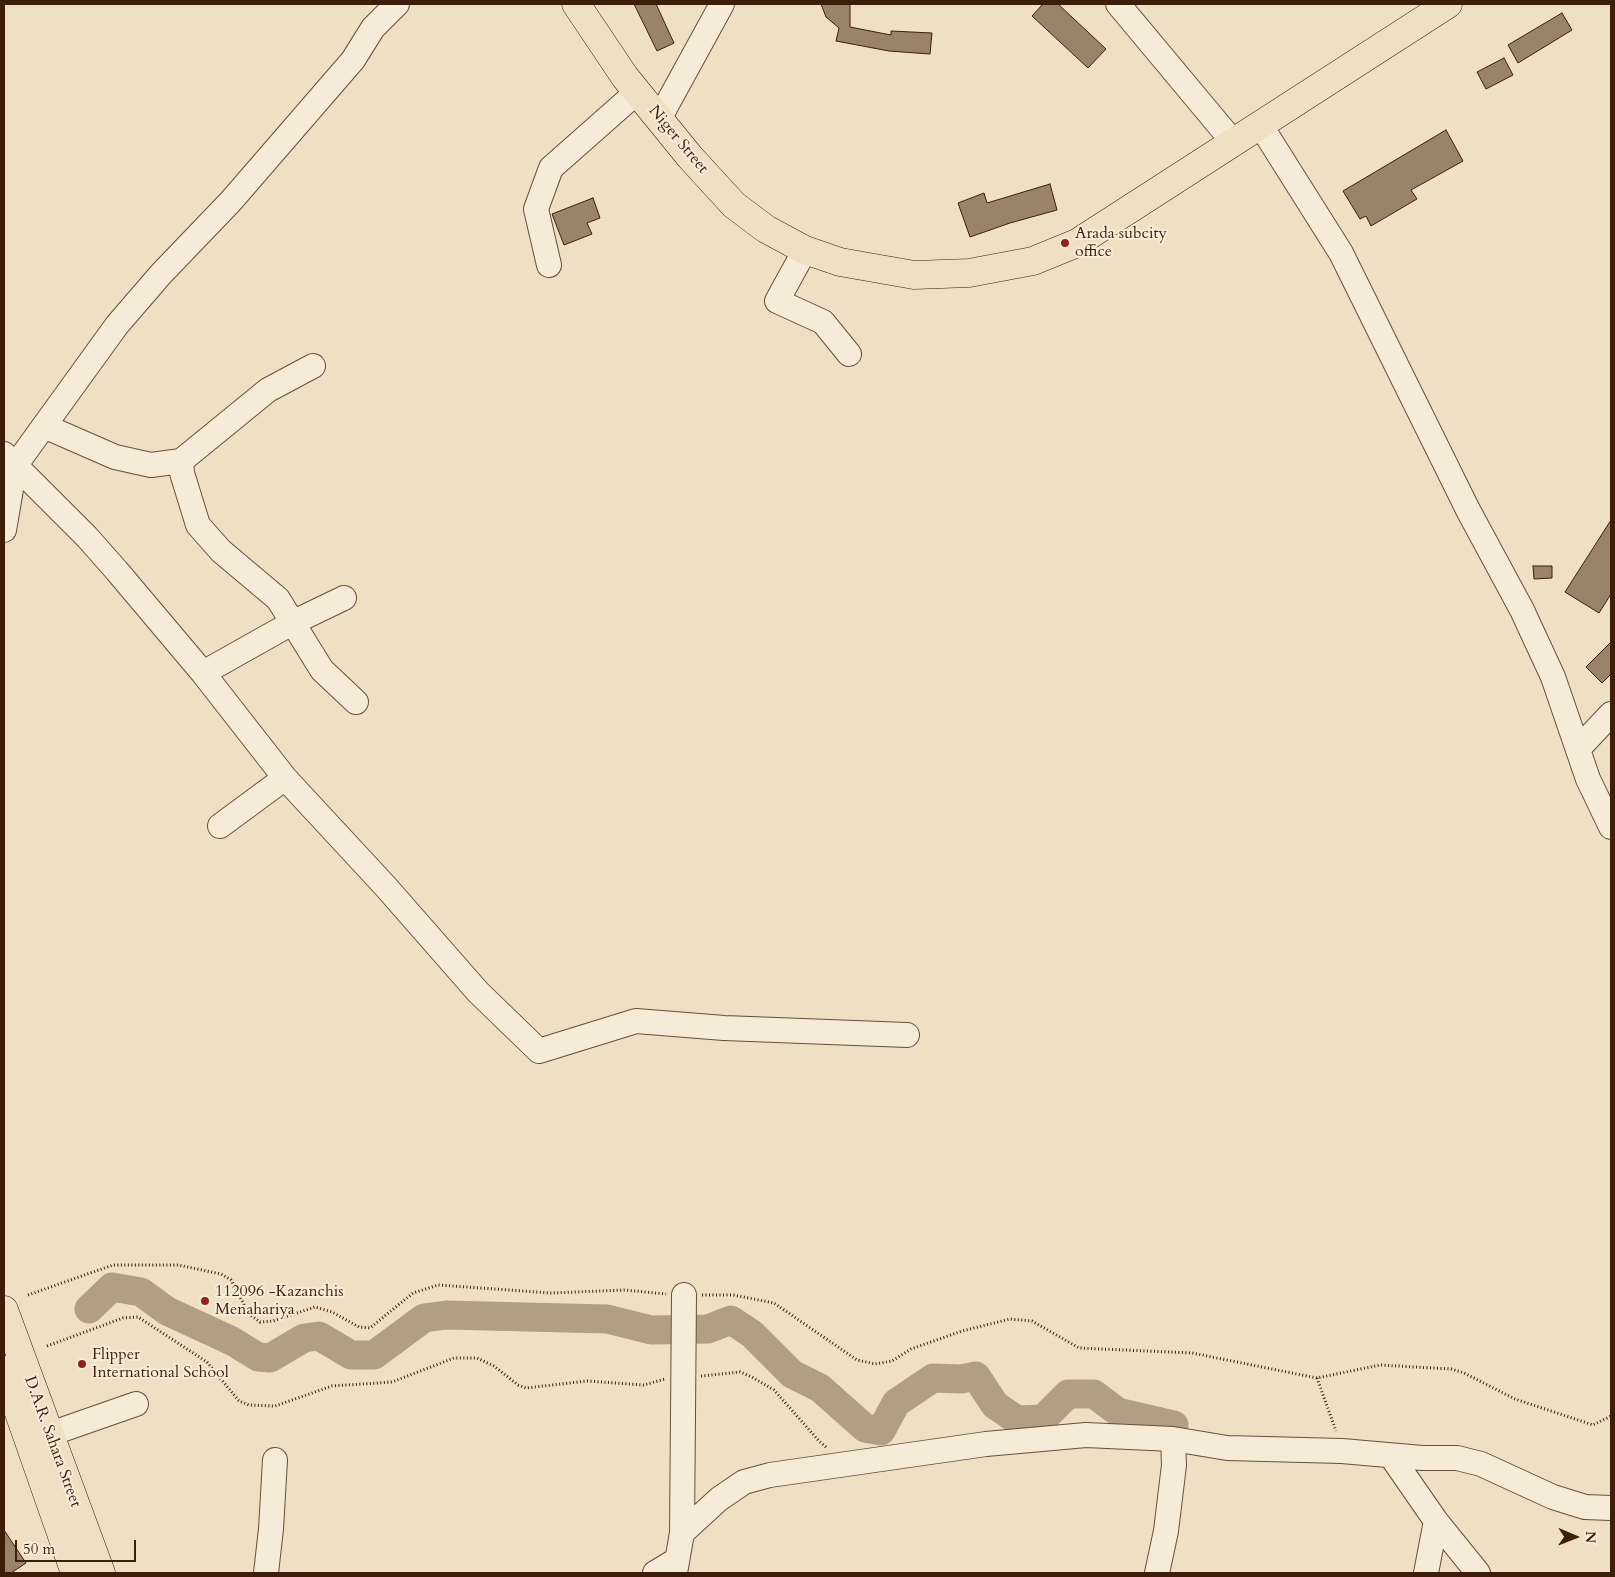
<!DOCTYPE html>
<html>
<head>
<meta charset="utf-8">
<style>
	body { margin:0 }
	#map { position:relative; width:1615px; height:1577px; overflow:hidden; background:#efe0c3; font-family:Cardo,serif }
	canvas { display:block }
	.frame { position:absolute; inset:0; border:5px solid #3c1e0a; pointer-events:none }
	.north { position:absolute; left:1550px; top:1512px; width:50px; height:50px; -webkit-text-stroke:4px #f5ebd8; paint-order:stroke; rotate:91deg; font-size:14px; font-weight:700; line-height:20px; text-align:center; color:#3c1e0a }
	.north::after { content:''; display:block; margin:auto; width:18px; height:22px; background:#3c1e0a; clip-path:polygon(50% 0,100% 100%,50% 72%,0 100%) }
	.scale { position:absolute; left:15px; top:1540px; width:121px; height:22px; box-sizing:border-box; border:2px solid #3c1e0a; border-top:0; padding-left:6px; font-size:15px; line-height:18px; white-space:nowrap; color:#3c1e0a; -webkit-text-stroke:4px #f5ebd8; paint-order:stroke }
</style>
</head>
<body>
<div id="map">
<canvas width="1615" height="1577"></canvas>
<div class="frame"></div>
<div class="north">N</div>
<div class="scale">50 m</div>
</div>
<script>
const g = document.querySelector('canvas').getContext('2d');
g.lineJoin = 'round';
const poly = rows => new Path2D(rows.map(r => 'M' + r).join(''));
function stroke(path, color, width, dash) { g.strokeStyle = color; g.lineWidth = width; g.lineCap = dash ? 'butt' : 'round'; g.setLineDash(dash || []); g.stroke(path); }
function paint(path, color) { g.fillStyle = color; g.fill(path, 'evenodd'); }
function drawText(font, color, halo, rows, align = 'center') {
  g.font = font + ' Cardo,serif'; g.lineWidth = 4; g.setLineDash([]); g.textBaseline = 'middle'; g.strokeStyle = halo; g.fillStyle = color; for (const [text, x, y, turn = 0] of rows) {
    g.save(); g.translate(x, y); g.rotate((+turn || 0) * Math.PI / 180); g.textAlign = isNaN(turn) ? turn : align; if (halo) g.strokeText(text, 0, 0); g.fillText(text, 0, 0); g.restore();
  }
}
stroke(poly([
	[89,1309,112,1287,141,1292,167,1311,232,1341,258,1357,270,1358,304,1338,319,1336,351,1355,374,1355,424,1318,446,1315,607,1319,651,1330,708,1329,731,1320,752,1334,792,1374,820,1388,865,1428,881,1431,896,1403,933,1378,961,1379,976,1376,995,1405,1017,1420,1043,1419,1068,1394,1094,1394,1118,1412,1174,1425]
]), '#b29e84', 29);
const building = poly([
	[634,4,656,4,674,43,657,51,634,4],
	[821,4,850,4,850,27,891,35,891,31,932,33,930,54,889,51,836,41,839,28,826,17,821,4],
	[1043,4,1058,4,1106,49,1088,68,1032,16,1043,4],
	[1562,13,1572,30,1518,63,1508,45,1562,13],
	[1504,58,1513,75,1486,89,1477,72,1504,58],
	[1446,130,1463,161,1411,190,1417,199,1371,226,1366,216,1360,219,1343,191,1446,130],
	[1050,184,1057,210,1010,223,970,237,958,203,984,193,987,203,1050,184],
	[593,198,600,218,587,223,592,234,564,245,552,214,593,198],
	[1611,520,1611,594,1599,613,1565,592,1611,520],
	[1533,566,1552,566,1552,578,1534,579,1533,566],
	[1611,642,1611,674,1602,683,1586,667,1611,642],
	[4,1530,26,1563,11,1573,4,1573,4,1530]
]);
paint(building, '#99836a');
stroke(building, '#3c1e0a', 1);
const minor = poly([
	[1118,4,1234,143],
	[659,119,722,4],
	[1261,126,1341,253,1468,510,1522,610,1553,677,1588,779,1611,827],
	[805,250,777,301,823,322,849,354],
	[549,265,536,209,551,168,637,92],
	[44,426,115,457,151,465,181,461,268,390,313,366],
	[4,454,87,537,117,571,203,673,285,778,386,887,478,992,539,1051,636,1021,724,1028,907,1035],
	[181,461,182,473,198,525,221,551,278,599,322,670,356,702],
	[4,530,15,466,117,325,161,274,231,201,353,60,373,28,397,4],
	[203,673,292,623,344,598],
	[1578,749,1611,714],
	[220,826,285,778],
	[50,1434,136,1404],
	[1391,1456,1436,1521,1478,1573],
	[682,1533,719,1499,744,1482,770,1475,986,1444,1086,1435,1173,1439,1227,1448,1342,1451,1422,1458,1457,1458,1481,1464,1553,1497,1585,1507,1611,1508],
	[266,1573,271,1529,275,1460],
	[655,1573,675,1561],
	[675,1573,682,1533,684,1295],
	[1157,1573,1166,1531,1174,1465,1173,1439],
	[1426,1573,1436,1521]
]);
const major = poly([
	[576,4,625,77,690,157,734,205,766,229,805,250,840,262,914,275,969,273,1033,261,1077,243,1448,4],
	[4,1310,101,1573],
	[4,1370,75,1573]
]);
stroke(minor, '#694e38', 26);
stroke(major, '#3c1e0a', 29);
stroke(poly([
	[28,1295,113,1265,178,1265,221,1274,231,1280,249,1314,260,1322,273,1321,315,1307,332,1312,359,1327,370,1328,413,1293,438,1285,551,1293,625,1290,666,1294],
	[702,1295,733,1295,774,1303,857,1360,875,1364,892,1361,911,1349,962,1331,1010,1319,1032,1321,1079,1348,1192,1353,1317,1378,1380,1365,1451,1369,1464,1373,1515,1399,1593,1425,1611,1416],
	[47,1346,123,1318,138,1317,207,1362,239,1401,249,1405,275,1406,332,1386,392,1382,454,1358,477,1358,494,1366,518,1385,526,1388,587,1381,644,1385,665,1379],
	[701,1376,740,1372,752,1377,774,1390,819,1441,827,1448],
	[1317,1378,1336,1431]
]), '#3c1e0a', 3, [1, 2.5]);
stroke(minor, '#f5ebd8', 24);
stroke(major, '#efe0c3', 28);
for (const [x, y, r, color] of [
	[1065,243,5,"#8f2418"],
	[205,1301,5,"#8f2418"],
	[82,1364,5,"#8f2418"]
]) { const dot = new Path2D(); dot.arc(x, y, r, 0, 2 * Math.PI); g.fillStyle = color; g.fill(dot); stroke(dot, '#f5ebd8', 2); }
drawText('16px', '#3c1e0a', '#f5ebd8', [
	["Niger Street",678,140,50],
	["D.A.R. Sahara Street",52,1442,70]
]);
drawText('16px', '#3c1e0a', '#f5ebd8', [
	["Arada subcity",1075,234],
	["office",1075,252],
	["112096 -Kazanchis",215,1292],
	["Menahariya",215,1310],
	["Flipper",92,1355],
	["International School",92,1373]
], 'left');
</script>
</body>
</html>
